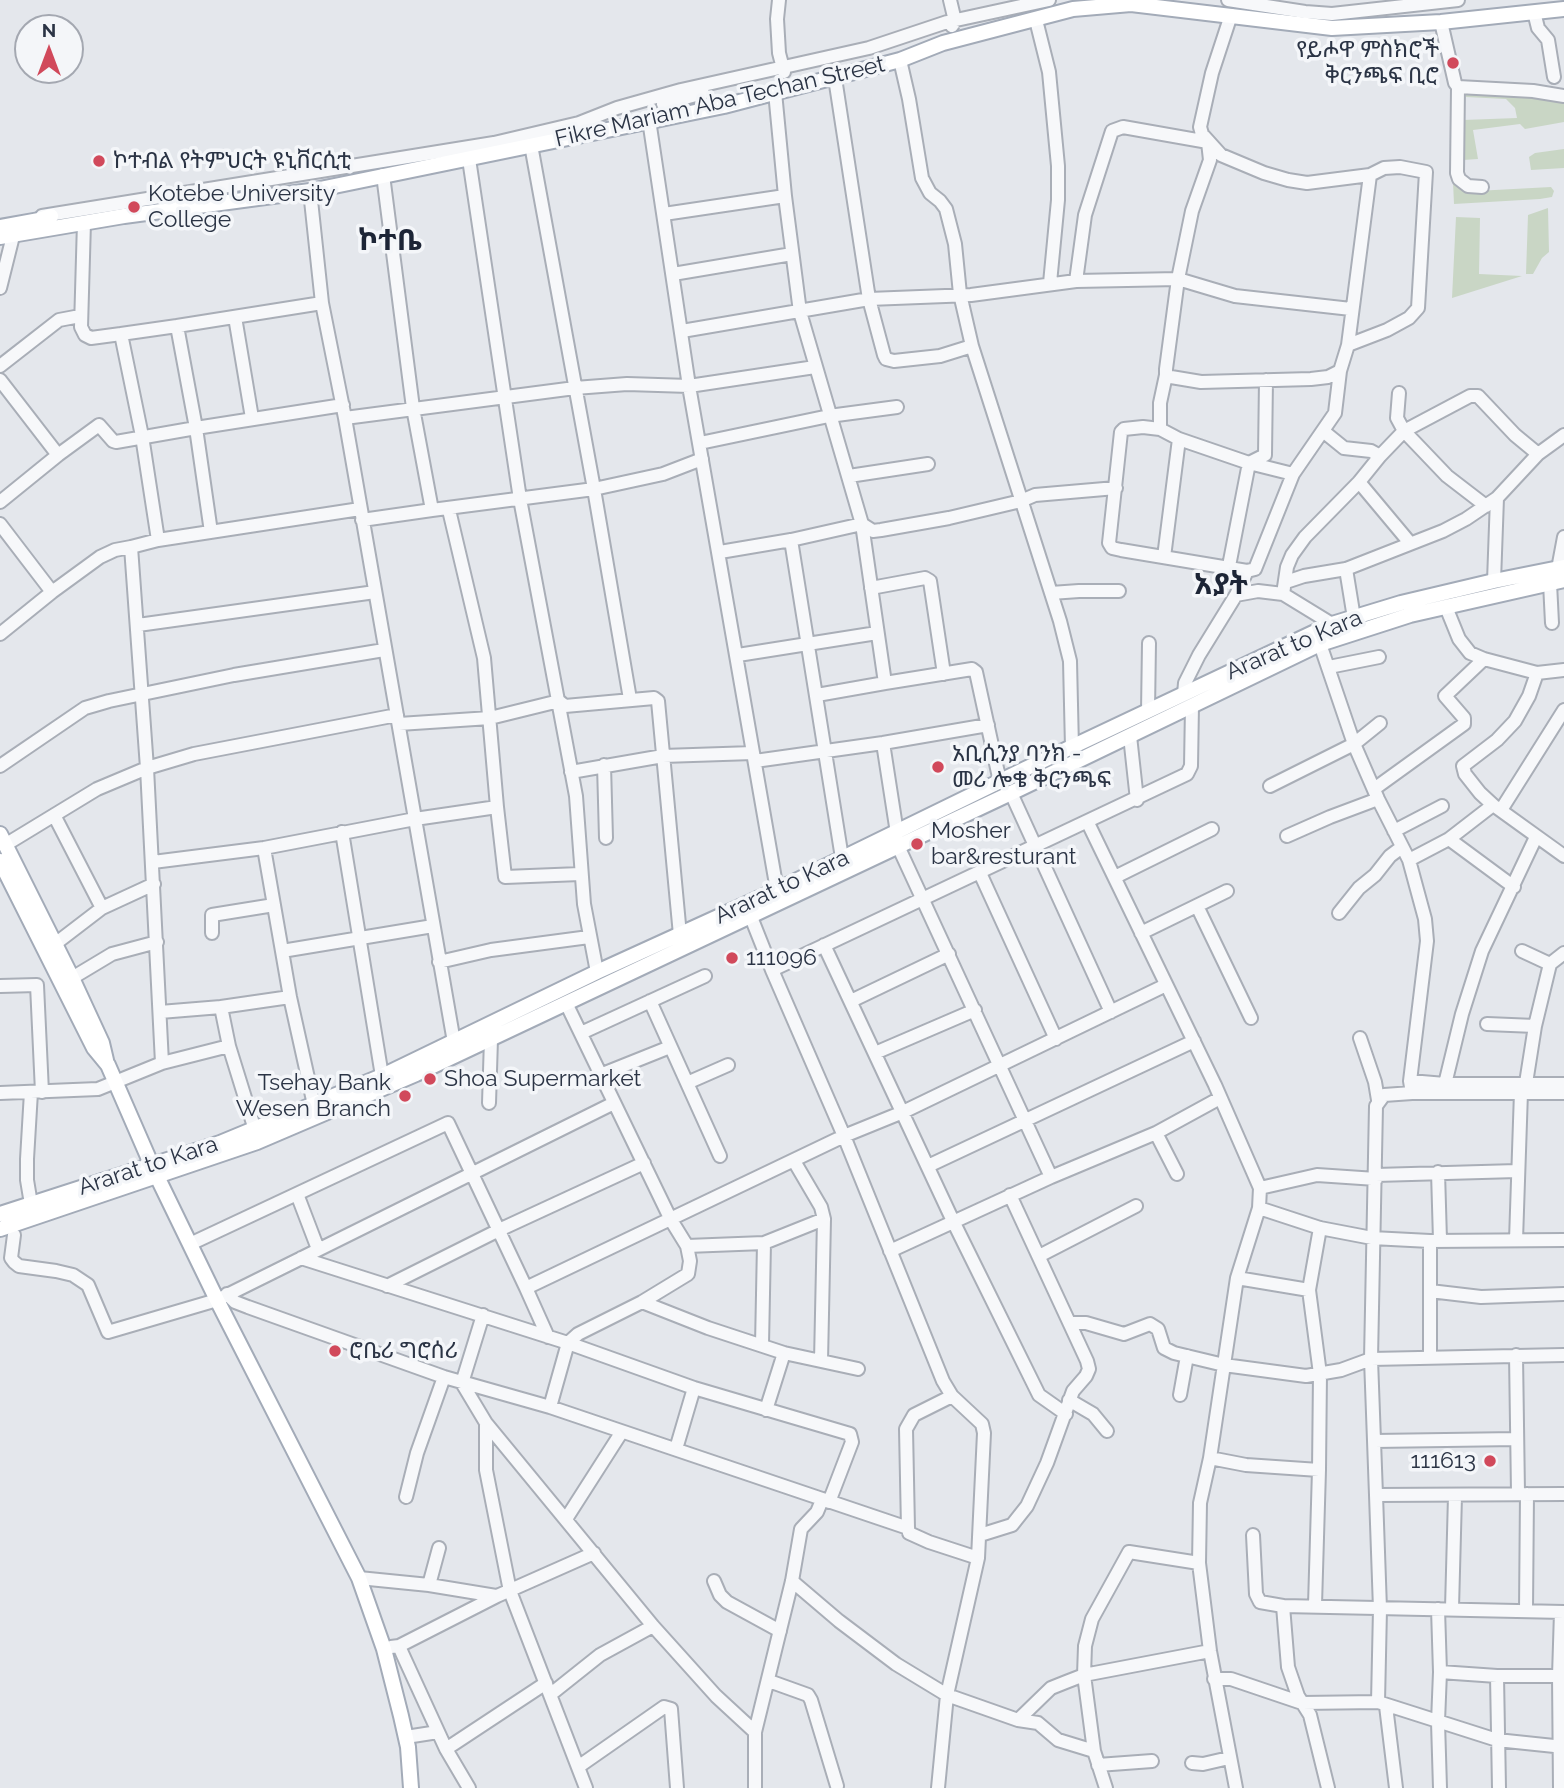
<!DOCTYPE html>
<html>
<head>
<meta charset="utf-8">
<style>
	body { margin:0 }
	#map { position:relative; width:1564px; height:1788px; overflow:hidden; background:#e4e7ec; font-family:Raleway,sans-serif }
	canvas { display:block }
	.north { position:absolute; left:14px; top:14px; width:70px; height:70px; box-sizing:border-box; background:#f4f6f9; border:2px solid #a4a8b1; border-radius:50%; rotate:0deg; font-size:19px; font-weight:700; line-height:28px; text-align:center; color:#2b3445 }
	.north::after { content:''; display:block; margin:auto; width:24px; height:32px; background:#d1495b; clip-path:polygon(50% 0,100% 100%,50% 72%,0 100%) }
</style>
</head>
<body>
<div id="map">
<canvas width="1564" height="1788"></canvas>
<div class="north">N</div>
</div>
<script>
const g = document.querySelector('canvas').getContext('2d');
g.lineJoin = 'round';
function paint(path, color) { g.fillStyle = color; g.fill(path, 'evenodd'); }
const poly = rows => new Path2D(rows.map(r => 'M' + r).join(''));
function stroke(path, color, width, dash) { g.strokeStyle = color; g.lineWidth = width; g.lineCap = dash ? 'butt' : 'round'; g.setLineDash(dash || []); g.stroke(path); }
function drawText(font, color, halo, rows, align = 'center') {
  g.font = font + ' Raleway,"Noto Sans Ethiopic",sans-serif'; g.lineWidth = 7; g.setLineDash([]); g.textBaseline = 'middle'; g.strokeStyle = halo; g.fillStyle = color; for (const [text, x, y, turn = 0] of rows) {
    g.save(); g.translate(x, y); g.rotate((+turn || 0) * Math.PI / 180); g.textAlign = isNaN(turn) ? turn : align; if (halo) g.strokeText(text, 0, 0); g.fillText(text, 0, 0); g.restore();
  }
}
paint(poly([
	[1493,92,1564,99,1564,122,1525,129,1520,124,1473,130,1478,159,1463,160,1463,120,1517,118,1515,108,1506,99,1466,97,1466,93],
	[1564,149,1564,168,1531,170,1529,157,1535,153],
	[1453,182,1476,191,1551,187,1554,191,1552,197,1540,199,1454,204],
	[1548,208,1549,252,1542,258,1533,274,1526,274,1528,215],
	[1456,217,1480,218,1479,274,1522,276,1452,298]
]), '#c9d6c5');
const minor = poly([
	[779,0,777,19,779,53,784,72],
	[950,0,955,21,952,26],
	[1228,0,1305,12,1332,14,1458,0],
	[1534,12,1538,28,1548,40,1554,77],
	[1231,15,1212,73,1200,127,1202,134,1221,155,1264,173,1288,180,1307,183,1370,175,1384,168,1400,167,1426,172,1418,308,1409,318,1387,330,1348,345],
	[1036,20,1049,72,1058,166,1058,200,1050,283],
	[1441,22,1455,83,1458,87,1533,91,1564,96],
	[900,60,909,99,922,178,930,193,940,201,946,209,955,244,960,294,972,346,1060,621,1070,661,1072,748],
	[835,78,869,299,884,355,886,359,894,361,940,356,972,346],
	[1458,87,1457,173,1459,179,1468,186,1482,187],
	[775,92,785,196,800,312,862,524,873,531,881,530,949,518,1021,501,1035,495,1116,488],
	[663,104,703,93],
	[649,120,689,386,777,890],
	[1208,142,1210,160,1192,211,1178,279,1166,369,1166,375,1171,377,1201,382,1311,379,1328,377,1340,371,1348,345,1370,175],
	[531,145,594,489,630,699],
	[469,159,520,499,576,796,584,904,597,972],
	[383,175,413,408,432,510,594,489,663,474,702,459],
	[310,191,322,303,345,418,454,1042],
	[664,214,785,196],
	[42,216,494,143,579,123,617,108,681,90,869,48,947,22,1049,0],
	[84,222,81,327,85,335,91,338,121,334,142,436,158,540],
	[673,274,792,254],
	[1076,281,1085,215,1112,131,1123,127,1208,142],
	[0,288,13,236],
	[235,317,252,418],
	[177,326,322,303],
	[682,331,869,299,971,295,1076,281,1178,279,1235,296,1351,309],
	[0,366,59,320,80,316],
	[0,380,58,455,0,502],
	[1399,393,1397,418,1404,431,1447,476,1486,506],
	[345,418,575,388,627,384,689,386,815,367],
	[1160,429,1160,403,1166,375],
	[1323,431,1344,448,1371,451,1380,456,1359,482,1305,537,1292,555,1287,567,1283,594,1332,624],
	[700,443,829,416,897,407],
	[58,455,99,425,113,441,116,442,196,428,177,326,121,334],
	[1380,456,1404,431,1470,396,1478,396,1515,435,1538,454],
	[1293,474,1249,463,1179,439,1160,429,1143,427,1124,429,1121,432,1109,543,1112,548,1121,550,1247,571,1255,569,1293,474,1335,413,1340,371],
	[849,476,928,464],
	[1359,482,1410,543],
	[362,520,432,510],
	[0,524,52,592],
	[211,532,196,428,343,405],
	[791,540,842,858],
	[720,552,791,540,862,524,885,683,972,669,976,672,1000,782],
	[1164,557,1179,439],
	[1229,566,1249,463,1265,455,1266,380],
	[1346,569,1354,618],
	[1558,569,1564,537],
	[1494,581,1497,498],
	[1286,582,1304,576,1346,569,1443,531,1466,519,1497,498,1538,454,1564,435],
	[1550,583,1552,623],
	[871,588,925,578,930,581,944,674],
	[1051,593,1079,591,1119,591],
	[1236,595,1258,591,1283,594],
	[1446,607,1459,639,1470,653,1484,659,1537,673,1564,670],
	[138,625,375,592],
	[0,634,52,592,100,557,115,550,131,547],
	[1320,644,1354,744,1378,799,1409,860,1425,919,1427,941,1410,1081,1412,1093,1564,1093],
	[738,655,877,633],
	[1329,667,1379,657],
	[1184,694,1185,683,1199,655,1236,595,1247,571],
	[817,695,885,683],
	[1148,711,1149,643],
	[399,724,490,718,559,701,565,706,654,698,658,701,680,935],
	[1130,736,1137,800],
	[883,743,897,833],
	[755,761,883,743,988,725],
	[604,765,606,838],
	[0,766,85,708,109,701,234,675,384,650],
	[571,772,663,756,753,753],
	[1270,786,1354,744,1380,723],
	[1374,789,1464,724,1464,718,1445,696,1484,659],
	[1011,793,1111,1012],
	[497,807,505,877,580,874],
	[1496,807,1564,856],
	[1501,810,1564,710],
	[54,815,102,908,55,944],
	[1088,823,1215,1085,1260,1188,1259,1208,1237,1278,1210,1458,1200,1503,1199,1563,1210,1651,1236,1788],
	[1394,831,1442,806],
	[342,832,382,1076],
	[1287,836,1330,817,1378,799],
	[1449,839,1514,887],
	[5,845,97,789,147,768,194,754,397,715],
	[898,846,1051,1177],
	[264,848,290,997,314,1105],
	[1409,860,1449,839,1493,805,1480,793,1465,774,1463,766,1497,740,1515,721,1529,696,1537,673],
	[153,862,264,848,415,819,497,807,484,658,449,510],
	[980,873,1056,1039],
	[1115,877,1212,829],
	[1197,906,1251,1018],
	[747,907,772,970,844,1136,943,1381,952,1396,982,1424,984,1433,978,1558,947,1695,938,1788],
	[102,908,154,884],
	[1339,913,1359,888,1375,875,1390,856,1402,847],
	[212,933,212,915,274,905],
	[1141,933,1227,891],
	[824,945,953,1221,1039,1395,1066,1414],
	[282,951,433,926],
	[1522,951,1550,964,1535,1026,1526,1083],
	[439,962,491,950,589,937],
	[1550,964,1564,953],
	[772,970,1187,774,1191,766,1192,706],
	[72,978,112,954,157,942],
	[0,986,37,985,42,1092],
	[650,1001,720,1156],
	[851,1001,949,954],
	[566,1003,671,1220,687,1246],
	[160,1012,221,1007],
	[1487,1024,1535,1026],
	[581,1033,705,976],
	[1360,1038,1375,1082,1378,1100],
	[875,1053,975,1010],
	[162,1063,147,768,131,547,158,540,360,509],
	[600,1075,670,1047],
	[1410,1081,1445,1084,1564,1084],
	[687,1083,728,1065],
	[1445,1084,1462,1014,1482,951,1536,837],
	[31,1092,27,1159,27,1180,31,1204],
	[0,1093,98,1089,162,1063,229,1046],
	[1412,1093,1384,1095,1376,1106,1371,1359,1376,1495,1564,1494],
	[489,1103,491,1039],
	[255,1130,229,1046,221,1007,290,997],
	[1156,1133,1177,1174],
	[928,1166,1194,1041],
	[1438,1172,1440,1240],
	[1376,1175,1517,1171],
	[1260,1188,1317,1175,1376,1179],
	[297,1194,318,1249],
	[1259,1208,1320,1228,1372,1238,1430,1241,1564,1240],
	[14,1235,11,1258,14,1262,19,1266,56,1271,73,1275,88,1285,108,1332,217,1300,614,1103],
	[1516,1240,1521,1092],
	[1430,1241,1430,1356],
	[190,1244,448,1123,526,1288,844,1136,903,1112,1166,985],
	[890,1251,1051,1177,1156,1133,1220,1098],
	[1039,1256,1136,1206],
	[301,1258,568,1343,694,1388,850,1434,852,1442,829,1502],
	[1237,1278,1309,1290],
	[387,1286,499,1230,644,1163],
	[526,1288,548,1337],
	[1430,1291,1481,1297,1564,1294],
	[227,1294,235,1302,248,1307,444,1377,550,1407,908,1528],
	[642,1302,708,1328,784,1353,821,1361,824,1219],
	[483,1315,462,1383,486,1423,653,1626,716,1696,755,1732,755,1788],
	[1070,1323,1086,1323,1124,1334,1150,1324,1158,1329,1164,1348,1174,1353,1224,1365,1306,1376,1341,1370,1371,1359,1564,1355],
	[762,1345,764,1243],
	[1516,1355,1518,1493],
	[821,1361,858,1369],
	[1180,1395,1187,1356],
	[952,1396,914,1415,906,1429,908,1528,909,1533,929,1542,978,1558],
	[1069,1400,1093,1414,1107,1431],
	[550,1407,568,1343,578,1334,642,1302,688,1274,690,1261,687,1246,764,1243,824,1219,821,1207,794,1161],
	[766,1410,784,1353],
	[486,1423,486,1470,510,1591,586,1788],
	[1374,1441,1517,1439],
	[676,1449,694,1388],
	[1210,1458,1246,1465,1319,1470,1320,1374,1309,1290,1320,1228],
	[1376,1495,1380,1609,1378,1702],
	[406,1497,417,1453,444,1377],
	[566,1519,621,1433],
	[980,1535,1012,1525,1027,1506,1047,1463,1073,1391,1086,1376,1089,1369,1087,1361,1010,1195],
	[1253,1535,1256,1594,1260,1602,1283,1606],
	[359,1578,429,1585,496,1596],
	[714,1581,720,1595,727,1602,780,1631],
	[792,1581,839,1621,896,1664,947,1695,1018,1720,1038,1723,1058,1740,1094,1751],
	[429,1585,439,1548],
	[1315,1605,1319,1470],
	[1452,1608,1455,1496],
	[1438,1609,1440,1672,1438,1722,1440,1788],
	[1526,1610,1527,1494],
	[399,1646,497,1596,594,1553],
	[391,1647,399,1646,402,1653,446,1749,469,1788],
	[1440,1672,1497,1676,1559,1676],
	[1497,1676,1499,1788],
	[1214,1679,1231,1679,1302,1703,1378,1702,1497,1740,1564,1747],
	[769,1681,808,1695,811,1700,837,1786],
	[551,1694,600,1655,653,1626],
	[1386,1706,1396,1788],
	[1018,1720,1051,1688,1066,1682,1084,1675,1210,1651],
	[755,1732,792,1581,801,1529,817,1512,822,1500],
	[406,1737,438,1732],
	[446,1749,546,1683],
	[1192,1763,1203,1764,1229,1758],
	[1098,1765,1152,1761],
	[578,1767,664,1707,671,1709,677,1788],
	[1106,1788,1094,1751,1084,1675,1085,1646,1092,1619,1129,1552,1199,1563],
	[1328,1788,1310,1715,1298,1696,1288,1667,1283,1606,1564,1612],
	[1560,1788,1559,1676,1561,1612]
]);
const major = poly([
	[0,227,39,220,51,216],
	[0,237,124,216,310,191,724,106,900,60,943,43,1073,9,1131,4,1332,28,1441,22,1564,9],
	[0,834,72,978,102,1043,106,1060],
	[0,861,94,1048,108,1065,152,1166,217,1300,359,1578,384,1649,401,1716,408,1747,411,1788],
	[0,1214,220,1143,382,1076,597,972,777,890,1025,769,1332,624,1401,603,1494,581,1564,567],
	[0,1229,257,1142,416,1074,1011,793,1320,644,1410,615,1564,580]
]);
stroke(minor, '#a9aeb7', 16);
stroke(major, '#a3abb8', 18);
stroke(minor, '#f7f8fa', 12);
stroke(major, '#fff', 14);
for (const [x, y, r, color] of [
	[1453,63,7,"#d1495b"],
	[99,161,7,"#d1495b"],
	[134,207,7,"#d1495b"],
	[938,767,7,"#d1495b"],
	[917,844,7,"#d1495b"],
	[732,958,7,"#d1495b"],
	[430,1079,7,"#d1495b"],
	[405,1096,7,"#d1495b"],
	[335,1351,7,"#d1495b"],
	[1490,1461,7,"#d1495b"]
]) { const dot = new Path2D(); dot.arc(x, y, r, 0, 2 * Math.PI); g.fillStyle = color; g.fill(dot); stroke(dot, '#f4f6f9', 2.5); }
drawText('23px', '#2b3445', '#f4f6f9', [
	["የይሖዋ ምስክሮች",1439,50,"right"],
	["ቅርንጫፍ ቢሮ",1439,76,"right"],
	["ኮተብል የትምህርት ዩኒቨርሲቲ",113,161],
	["Kotebe University",148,194],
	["College",148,220],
	["አቢሲንያ ባንክ -",952,754],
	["መሪ ሎቄ ቅርንጫፍ",952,780],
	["Mosher",931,831],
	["bar&resturant",931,857],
	["111096",746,958],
	["Shoa Supermarket",444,1079],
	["Tsehay Bank",391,1083,"right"],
	["Wesen Branch",391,1109,"right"],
	["ሮቤሪ ግሮሰሪ",349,1351],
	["111613",1476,1461,"right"]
], 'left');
drawText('23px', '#2b3445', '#f4f6f9', [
	["Fikre Mariam Aba Techan Street",720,102,-13],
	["Ararat to Kara",1294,645,-23],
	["Ararat to Kara",782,887,-25],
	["Ararat to Kara",148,1166,-18]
]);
drawText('bold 30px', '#1d2536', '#f4f6f9', [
	["ኮተቤ",390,241],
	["አያት",1221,585]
]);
</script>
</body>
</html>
